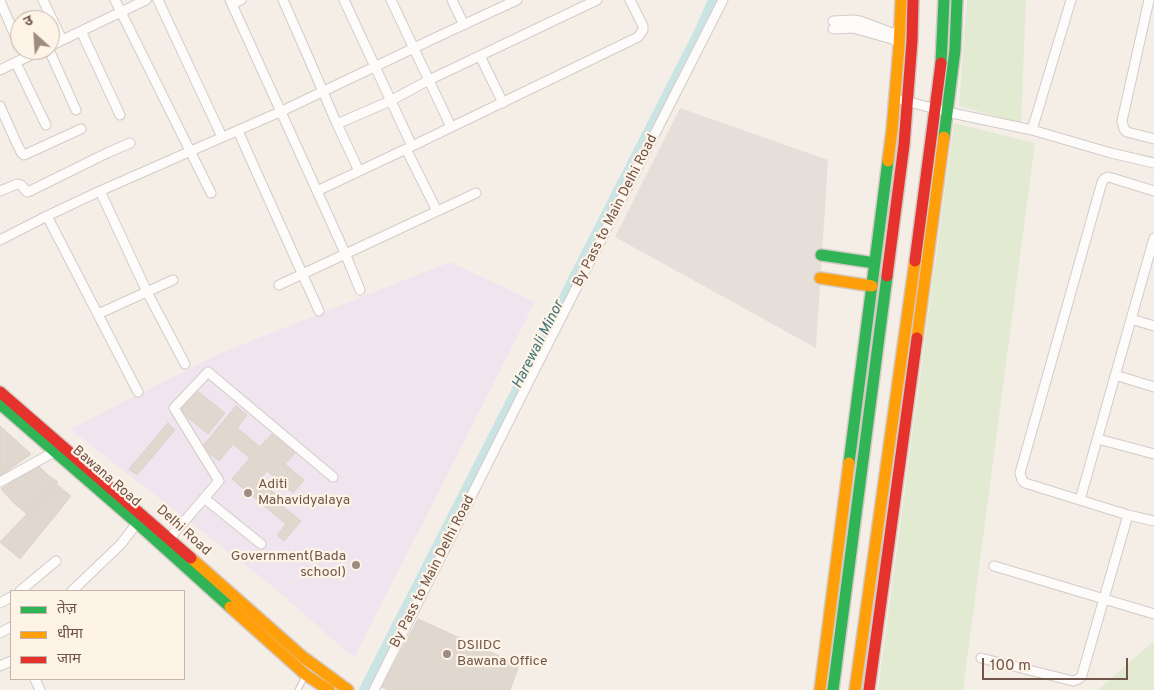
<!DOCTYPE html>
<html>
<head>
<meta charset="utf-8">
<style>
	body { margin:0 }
	#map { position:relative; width:1154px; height:690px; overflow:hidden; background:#f4eee7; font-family:Overpass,"Noto Sans Devanagari",sans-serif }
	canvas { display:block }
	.legend { position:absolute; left:10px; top:590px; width:175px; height:90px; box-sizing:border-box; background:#fef3e7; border:1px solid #c5b4a8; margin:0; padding:6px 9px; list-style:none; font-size:15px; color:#70554a }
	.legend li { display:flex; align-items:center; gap:10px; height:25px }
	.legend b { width:25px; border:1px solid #c5b4a8 }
	.north { position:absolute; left:10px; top:10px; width:50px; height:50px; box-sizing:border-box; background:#fef3e7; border:1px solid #c5b4a8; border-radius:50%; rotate:334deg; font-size:14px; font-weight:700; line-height:20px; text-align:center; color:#70554a }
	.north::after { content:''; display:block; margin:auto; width:18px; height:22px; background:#9e8b81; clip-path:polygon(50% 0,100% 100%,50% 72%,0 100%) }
	.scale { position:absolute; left:982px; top:658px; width:146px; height:22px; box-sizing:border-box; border:2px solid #70554a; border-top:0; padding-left:6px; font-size:15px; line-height:18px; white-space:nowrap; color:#70554a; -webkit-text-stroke:4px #fef3e7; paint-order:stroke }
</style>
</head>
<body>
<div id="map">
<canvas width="1154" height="690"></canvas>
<ul class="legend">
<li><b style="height:6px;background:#30b455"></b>तेज़</li>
<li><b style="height:6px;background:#ff9f0a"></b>धीमा</li>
<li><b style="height:6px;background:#e5322d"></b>जाम</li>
</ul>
<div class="north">उ</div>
<div class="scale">100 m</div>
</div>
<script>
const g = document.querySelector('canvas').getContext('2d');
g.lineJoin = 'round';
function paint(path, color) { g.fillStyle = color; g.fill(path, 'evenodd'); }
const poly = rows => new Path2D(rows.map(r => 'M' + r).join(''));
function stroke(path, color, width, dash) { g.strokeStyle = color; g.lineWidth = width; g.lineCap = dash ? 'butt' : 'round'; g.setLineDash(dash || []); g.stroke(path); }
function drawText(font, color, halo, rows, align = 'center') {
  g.font = font + ' Overpass,sans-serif'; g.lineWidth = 4.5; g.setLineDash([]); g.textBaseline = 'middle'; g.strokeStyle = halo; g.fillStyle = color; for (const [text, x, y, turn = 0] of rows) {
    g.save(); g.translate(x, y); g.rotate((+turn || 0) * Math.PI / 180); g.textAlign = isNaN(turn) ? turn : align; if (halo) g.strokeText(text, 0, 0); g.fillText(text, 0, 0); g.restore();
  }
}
paint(poly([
	[680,108,828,160,816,348,615,237]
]), '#e6ded8');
paint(poly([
	[450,262,535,302,354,658,271,585,70,429,221,353]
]), '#f0e5ef');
paint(poly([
	[967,0,1026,0,1021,123,959,106],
	[954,123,1035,143,963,690,878,690],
	[1154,641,1154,690,1098,690]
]), '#e2ead2');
stroke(poly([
	[364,690,699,32,713,0]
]), '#cae4e4', 10);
const building = poly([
	[195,389,225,413,208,434,178,410,195,389],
	[236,406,247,415,237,428,260,447,272,434,295,453,285,464,304,480,293,493,267,471,259,480,280,498,277,502,301,521,284,541,277,535,286,524,232,479,250,458,233,444,219,461,202,447,236,406],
	[168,423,175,430,137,475,129,469,168,423],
	[0,426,31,454,0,476,0,426],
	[38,465,49,476,58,482,27,514,15,504,1,489,38,465],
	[56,484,71,496,20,559,0,542,56,484],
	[418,619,519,665,510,690,389,690,382,687,418,619]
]);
paint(building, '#e0d7cf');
stroke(building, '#dcd1ca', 1);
const lane = poly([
	[298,690,304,678]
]);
const street = poly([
	[43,0,62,40],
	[115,0,211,193],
	[158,0,222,137],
	[230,0,317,191],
	[283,0,309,59,336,122,359,171],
	[344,0,412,146],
	[391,0,451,127],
	[452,0,464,25],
	[1149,0,1122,121,1124,129,1127,132,1154,139],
	[0,1,20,47],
	[232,4,241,0],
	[833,21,852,20,860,21,892,33,895,33,900,26],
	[833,29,853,28,892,39,897,42],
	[81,31,120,115],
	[50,46,146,0],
	[49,50,76,110],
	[480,56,503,103],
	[16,63,46,125],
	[0,70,41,50],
	[902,100,947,112,1032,130,1111,153,1154,163],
	[0,106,16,142,21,152,24,155,81,129],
	[337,124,390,101,429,80,597,0],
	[1032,130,1071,0],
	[238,131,319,311],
	[406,149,437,211],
	[0,191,17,184,21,185,27,192,30,191,107,153,130,143],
	[100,191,147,292,185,364],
	[1154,191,1112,178,1108,177,1104,179,1102,182,1020,473,1022,480,1025,483,1128,515,1154,521],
	[47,216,138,392],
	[0,240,47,216,100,191,282,111,437,37,517,0],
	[279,285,476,193],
	[360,290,345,253,317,191,406,149,638,37,643,30,643,26,630,0],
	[98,314,173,280],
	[1131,319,1154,326],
	[1115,375,1154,387],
	[1098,439,1154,454],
	[0,482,54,452,58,448],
	[204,498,261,544],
	[1080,500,1154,238],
	[169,539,219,481,174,408,208,372,333,477],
	[994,566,1154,614],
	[20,591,56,561],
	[72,591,121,544,137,523],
	[0,603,11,597],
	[0,633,11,627],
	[981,658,1073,681,1076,680,1080,678,1082,675,1128,515],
	[0,666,11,661],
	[35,679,40,690],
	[374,690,534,371,723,0]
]);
const fast = poly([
	[941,63,944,0],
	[944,137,955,50,957,0],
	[821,255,875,263],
	[0,404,137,523,230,607],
	[849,463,888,161],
	[833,690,887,276]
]);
const slow = poly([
	[888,161,892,130,899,47,901,0],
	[820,278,872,286],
	[917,338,944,137],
	[191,558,303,657,348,690],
	[230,607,306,675,329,690],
	[820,690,849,463],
	[855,690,915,261]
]);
const jam = poly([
	[915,261,941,63],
	[887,276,904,145,912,41,913,0],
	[0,392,191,558],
	[869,690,917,338]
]);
stroke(lane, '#d3cbc6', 7);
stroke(street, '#d3cbc6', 11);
stroke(fast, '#d3cac4', 14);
stroke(slow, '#d3cac4', 14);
stroke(jam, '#d3cac4', 14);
stroke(lane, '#fdfcfb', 4.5);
stroke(street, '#fdfcfb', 9);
stroke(fast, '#30b455', 11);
stroke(slow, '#ff9f0a', 11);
stroke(jam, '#e5322d', 11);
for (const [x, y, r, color] of [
	[248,493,5,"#9e8b81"],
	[356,565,5,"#9e8b81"],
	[447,654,5,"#9e8b81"]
]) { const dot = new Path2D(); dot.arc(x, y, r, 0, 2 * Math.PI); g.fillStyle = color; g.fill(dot); stroke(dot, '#fef3e7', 2); }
drawText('14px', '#70554a', '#fef3e7', [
	["By Pass to Main Delhi Road",616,211,-63],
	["Bawana Road",106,477,41],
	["Delhi Road",183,531,42],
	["By Pass to Main Delhi Road",433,572,-63]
]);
drawText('14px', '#70554a', '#fef3e7', [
	["Aditi",258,485],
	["Mahavidyalaya",258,501],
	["Government(Bada",346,557,"right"],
	["school)",346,573,"right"],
	["DSIIDC",457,646],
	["Bawana Office",457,662]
], 'left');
drawText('italic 15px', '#43767b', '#fef3e7', [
	["Harewali Minor",539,345,-63]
]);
</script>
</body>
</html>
